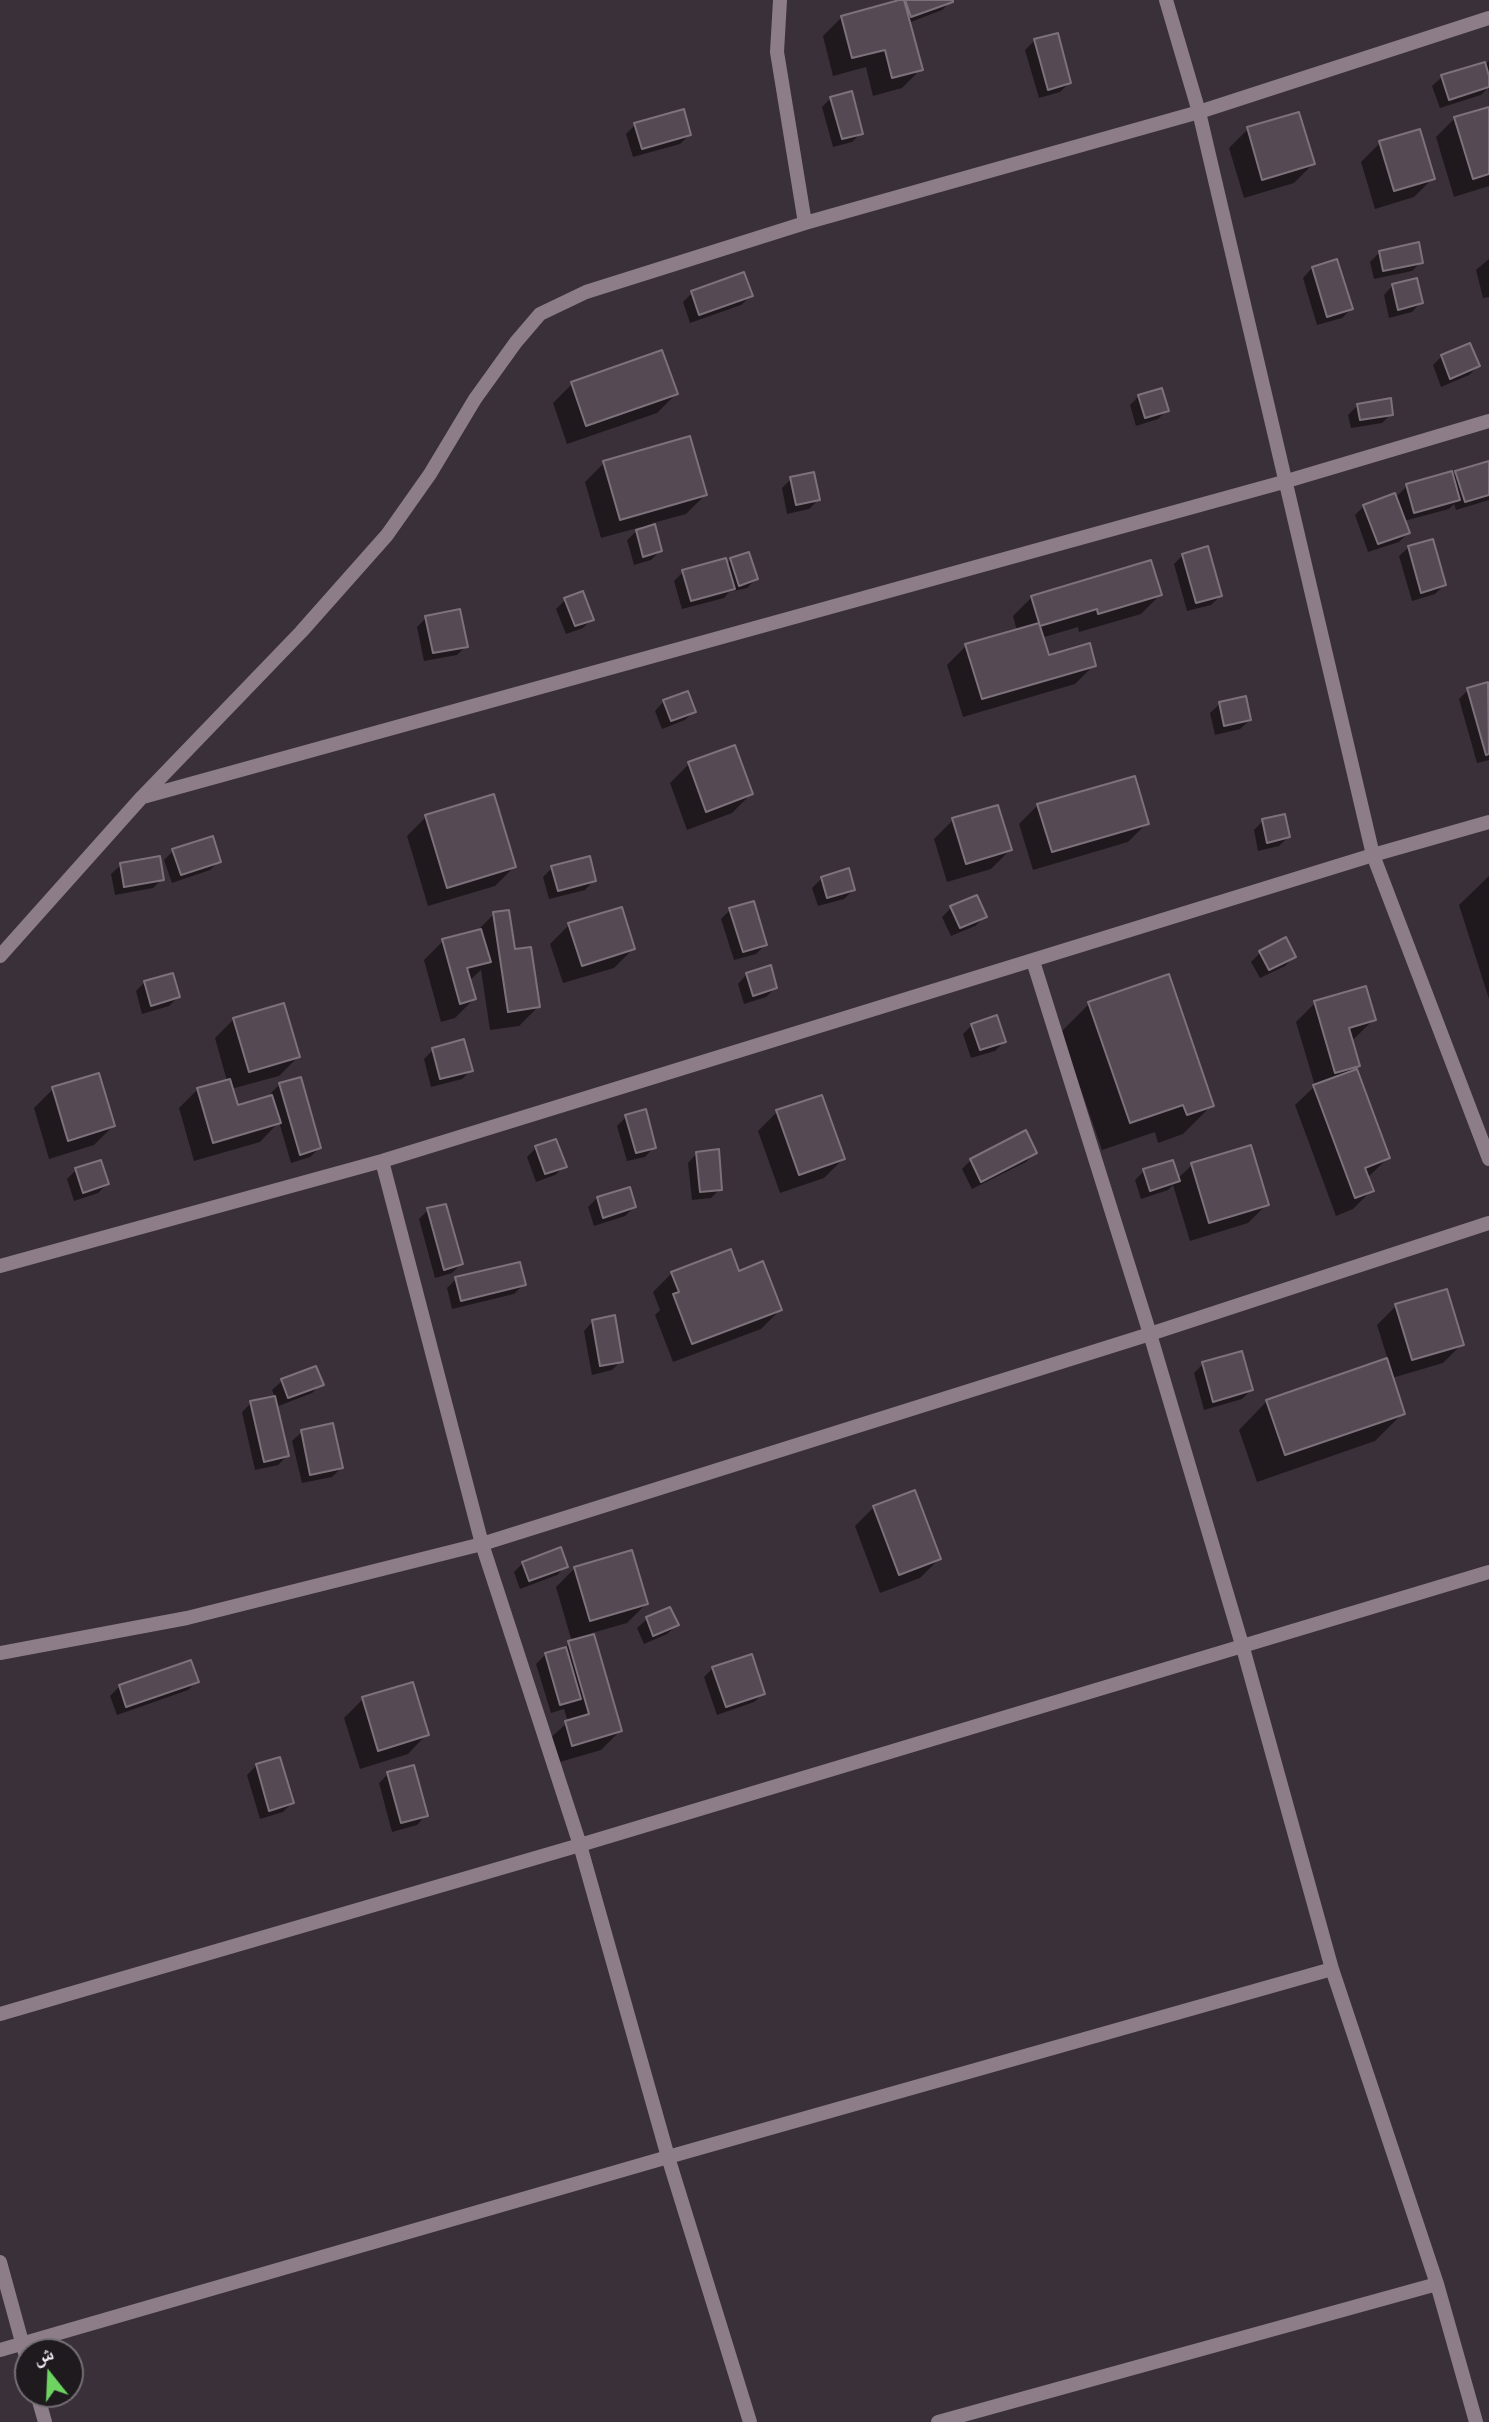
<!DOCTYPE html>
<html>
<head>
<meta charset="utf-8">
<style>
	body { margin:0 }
	#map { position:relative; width:1489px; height:2422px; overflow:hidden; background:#3a3039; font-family:"Source Serif 4","Noto Naskh Arabic",serif }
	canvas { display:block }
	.north { position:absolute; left:14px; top:2338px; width:70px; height:70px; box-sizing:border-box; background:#1e1a1e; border:2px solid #746f74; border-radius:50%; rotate:342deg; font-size:19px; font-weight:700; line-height:28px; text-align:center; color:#f5eef4 }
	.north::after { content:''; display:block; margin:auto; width:24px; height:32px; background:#6dd361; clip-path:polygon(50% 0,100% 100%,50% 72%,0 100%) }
</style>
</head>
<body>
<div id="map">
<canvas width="1489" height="2422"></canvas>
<div class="north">ش</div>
</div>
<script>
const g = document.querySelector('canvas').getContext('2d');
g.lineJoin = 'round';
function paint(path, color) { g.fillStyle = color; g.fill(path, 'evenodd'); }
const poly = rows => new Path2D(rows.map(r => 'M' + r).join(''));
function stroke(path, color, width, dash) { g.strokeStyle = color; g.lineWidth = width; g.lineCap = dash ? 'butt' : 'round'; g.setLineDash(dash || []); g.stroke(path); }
paint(poly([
	[893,0,951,1,942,10,908,23,921,69,902,88,873,96,866,67,833,76,823,36,842,17,894,3],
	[1057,35,1069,83,1060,92,1039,98,1025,50,1034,41],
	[1489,61,1489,91,1488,88,1481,95,1440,108,1432,86,1442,77,1484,64,1484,66],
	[831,98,861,133,852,142,833,147,822,107],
	[1489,108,1489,186,1454,197,1436,137,1455,118],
	[635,125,689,135,680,144,633,157,626,134],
	[1248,129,1313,164,1294,183,1244,198,1229,148],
	[1380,143,1433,178,1414,197,1375,209,1361,162],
	[1379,253,1421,262,1412,271,1374,279,1370,262],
	[1489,259,1489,297,1483,298,1476,270],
	[1312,268,1351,309,1342,318,1317,325,1303,278],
	[1393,285,1421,302,1412,312,1389,318,1384,295],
	[692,293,751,296,741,305,690,323,683,302],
	[1442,356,1478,366,1469,375,1441,387,1433,365],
	[572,384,676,394,657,413,567,444,553,403],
	[1139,396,1167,410,1158,419,1136,426,1130,405],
	[1358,405,1391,414,1382,423,1351,428,1348,415],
	[604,463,705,495,686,514,653,523,660,551,651,560,634,565,627,540,641,527,601,538,585,482],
	[1489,463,1489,500,1456,510,1454,504,1449,509,1404,521,1408,533,1399,542,1368,552,1355,515,1364,506,1395,498,1407,486,1452,477,1456,473],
	[791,479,818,500,809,509,787,514,782,488],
	[1409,547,1444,585,1435,594,1412,601,1399,556],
	[1183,555,1220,596,1211,605,1187,611,1174,564],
	[731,560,756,579,747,588,729,592,724,598,682,609,674,581,683,572,726,564],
	[1160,595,1141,614,1079,632,1078,627,1041,638,1047,658,1094,665,1075,684,963,717,947,665,966,646,1017,631,1013,616,1032,597],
	[565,600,592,619,583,628,566,634,556,609],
	[426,618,466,646,457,655,424,661,417,627],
	[1487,685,1489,693,1489,760,1477,763,1459,699,1468,690],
	[664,701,694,711,685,720,662,729,655,711],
	[1220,704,1250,720,1240,729,1215,735,1210,713],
	[689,764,751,794,732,813,687,830,670,783],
	[1038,805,1147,823,1128,842,1033,870,1019,824],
	[426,817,514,867,495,886,428,906,407,836],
	[953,820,1010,850,991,869,947,882,934,839],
	[1263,821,1288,837,1279,846,1258,851,1254,830],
	[173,851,219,861,210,870,172,883,164,860],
	[121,865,162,879,153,888,115,895,111,874],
	[552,868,594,880,585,890,549,899,543,877],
	[1489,876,1489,999,1459,905],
	[822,878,853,890,844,899,818,906,812,888],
	[951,908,985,917,975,926,951,936,942,917],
	[730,910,765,945,756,954,734,960,721,919],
	[494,914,538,1007,519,1026,490,1030,481,970,469,981,474,999,455,1018,441,1022,424,960,443,941,476,932],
	[569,925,633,949,614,968,563,983,550,944],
	[1260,953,1294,957,1285,966,1260,978,1251,962],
	[747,974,775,988,766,997,744,1004,738,984],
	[145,982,178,997,169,1006,142,1014,136,991],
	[1315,1003,1374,1019,1355,1038,1350,1040,1358,1065,1349,1074,1388,1158,1367,1178,1372,1190,1353,1209,1336,1216,1295,1105,1315,1086,1296,1022],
	[1089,1004,1212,1105,1183,1134,1158,1143,1155,1132,1102,1150,1061,1032],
	[234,1019,298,1057,279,1076,231,1089,237,1107,272,1097,271,1093,280,1084,320,1148,310,1157,291,1163,279,1122,260,1142,194,1161,179,1108,198,1089,227,1081,215,1038],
	[972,1025,1004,1042,995,1051,971,1058,963,1034],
	[433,1050,471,1070,462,1079,431,1087,424,1059],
	[53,1089,113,1126,94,1145,49,1159,34,1108],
	[777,1112,843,1159,824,1178,780,1193,758,1131],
	[626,1117,654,1147,645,1157,627,1161,617,1126],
	[1025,1133,1035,1153,1026,1162,972,1189,962,1169,971,1160],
	[536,1148,565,1166,555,1175,536,1182,527,1157],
	[1250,1148,1267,1204,1248,1223,1190,1241,1173,1185,1168,1190,1141,1199,1135,1180,1144,1171,1177,1179,1192,1165],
	[697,1153,720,1189,711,1198,692,1200,688,1163],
	[76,1170,107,1184,98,1193,74,1201,67,1179],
	[597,1198,634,1207,625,1216,594,1226,588,1207],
	[428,1210,461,1264,452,1273,435,1278,419,1219],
	[672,1273,738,1273,780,1310,761,1329,673,1362,655,1315,660,1310,653,1292],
	[456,1279,524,1284,514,1294,452,1309,447,1288],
	[1396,1306,1462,1344,1443,1363,1392,1378,1403,1413,1375,1441,1257,1482,1239,1430,1267,1401,1388,1360,1377,1325],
	[593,1321,621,1361,612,1370,592,1375,584,1331],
	[1203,1364,1251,1390,1242,1399,1204,1410,1194,1373],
	[315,1368,321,1384,312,1393,276,1407,287,1456,278,1465,255,1470,242,1412,251,1403,275,1397,272,1390,282,1381],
	[302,1432,341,1468,332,1477,302,1483,292,1441],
	[874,1507,939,1559,920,1578,880,1593,855,1526],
	[523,1563,566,1566,557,1575,520,1589,514,1572],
	[575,1568,646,1604,627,1623,592,1633,620,1731,601,1750,553,1764,547,1741,568,1722,564,1709,551,1713,536,1664,546,1654,562,1650,572,1642,556,1587],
	[670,1609,677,1625,667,1634,644,1644,637,1628,647,1619],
	[713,1668,764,1693,754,1702,717,1715,704,1677],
	[197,1681,188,1690,117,1715,110,1696,120,1686],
	[363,1699,427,1734,408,1754,360,1769,344,1718],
	[279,1759,292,1803,283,1812,260,1819,247,1775,256,1766],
	[388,1774,426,1815,417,1825,392,1832,379,1783]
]), '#0007');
const building = poly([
	[899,0,904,0,923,70,892,78,885,50,852,58,841,16,899,0],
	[905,0,953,0,953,2,911,17,905,0],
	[1058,33,1071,83,1048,90,1034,39,1058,33],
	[1485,62,1489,76,1489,87,1449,100,1441,75,1485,62],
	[852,91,863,134,842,139,830,97,852,91],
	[1489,107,1489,174,1473,179,1454,117,1489,107],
	[684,109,691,135,642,149,634,123,684,109],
	[1299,112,1315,164,1262,180,1247,127,1299,112],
	[1420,129,1435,179,1394,191,1379,141,1420,129],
	[1419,242,1423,263,1383,271,1379,251,1419,242],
	[1337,259,1353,309,1327,317,1312,267,1337,259],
	[744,272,753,296,699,315,691,291,744,272],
	[1417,278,1423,303,1398,310,1392,284,1417,278],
	[1470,343,1480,366,1450,379,1441,355,1470,343],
	[662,350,678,394,586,426,571,382,662,350],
	[1162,388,1169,411,1145,418,1138,395,1162,388],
	[1391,398,1393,415,1360,420,1357,404,1391,398],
	[690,436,707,495,620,520,603,461,690,436],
	[1489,461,1489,495,1465,502,1455,471,1489,461],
	[1452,471,1460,500,1414,513,1406,484,1452,471],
	[814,472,820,500,796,505,790,477,814,472],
	[1395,493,1410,533,1378,544,1363,505,1395,493],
	[655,524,662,551,643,557,636,530,655,524],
	[1433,539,1446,585,1421,593,1408,546,1433,539],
	[1208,546,1222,596,1196,603,1182,554,1208,546],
	[749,552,758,579,739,586,730,558,749,552],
	[726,558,735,589,691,601,682,570,726,558],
	[1151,560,1162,595,1098,614,1097,609,1040,626,1031,596,1151,560],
	[583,591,594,620,575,626,564,598,583,591],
	[460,609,468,647,433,653,425,616,460,609],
	[1039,623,1049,655,1090,643,1096,666,982,699,965,644,1039,623],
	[1488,682,1489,754,1486,755,1467,688,1488,682],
	[688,691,696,712,671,721,663,700,688,691],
	[1246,696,1251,720,1224,726,1219,702,1246,696],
	[735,745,753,794,706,812,688,762,735,745],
	[1135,776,1149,824,1052,852,1037,804,1135,776],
	[494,794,516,867,447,888,425,815,494,794],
	[998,805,1012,850,966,864,952,818,998,805],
	[1285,814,1290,837,1267,843,1262,819,1285,814],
	[213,836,221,862,181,875,172,849,213,836],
	[160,856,164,880,124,887,120,863,160,856],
	[590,856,596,881,558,891,551,866,590,856],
	[849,868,855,890,827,898,821,877,849,868],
	[977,895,987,917,960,928,950,906,977,895],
	[754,901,767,945,743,952,729,908,754,901],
	[622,907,635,949,582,966,568,923,622,907],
	[509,910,515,949,531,947,540,1007,508,1012,493,912,509,910],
	[481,929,491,962,467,968,476,999,460,1004,442,939,481,929],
	[1286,937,1296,957,1269,970,1259,951,1286,937],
	[771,965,777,988,753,996,746,973,771,965],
	[173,973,180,997,151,1006,144,981,173,973],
	[1169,974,1214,1106,1187,1115,1183,1105,1130,1123,1088,1002,1169,974],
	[1366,986,1376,1020,1349,1028,1360,1066,1335,1073,1314,1001,1366,986],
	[284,1003,300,1057,249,1072,233,1018,284,1003],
	[997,1015,1006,1042,980,1050,971,1024,997,1015],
	[464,1039,473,1071,440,1079,432,1048,464,1039],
	[1357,1069,1390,1158,1365,1168,1374,1191,1355,1198,1313,1085,1357,1069],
	[99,1073,115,1126,68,1141,52,1087,99,1073],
	[301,1077,321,1148,300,1155,279,1083,301,1077],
	[230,1079,238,1105,272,1095,281,1123,213,1143,197,1088,230,1079],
	[822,1095,845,1159,799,1175,776,1110,822,1095],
	[646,1109,656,1148,636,1153,625,1115,646,1109],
	[1026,1130,1037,1153,981,1182,970,1159,1026,1130],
	[556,1139,567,1167,545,1174,535,1146,556,1139],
	[1251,1145,1269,1205,1209,1223,1191,1163,1251,1145],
	[719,1149,722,1190,700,1192,696,1152,719,1149],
	[101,1160,109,1184,83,1193,75,1168,101,1160],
	[1173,1160,1180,1181,1150,1191,1143,1169,1173,1160],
	[630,1187,636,1207,603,1218,597,1197,630,1187],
	[446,1204,463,1264,444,1270,427,1208,446,1204],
	[731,1249,739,1271,763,1261,782,1310,692,1344,673,1294,679,1292,671,1272,731,1249],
	[520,1262,526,1285,461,1301,455,1277,520,1262],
	[1447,1289,1464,1345,1412,1360,1395,1304,1447,1289],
	[615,1315,623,1362,600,1366,592,1320,615,1315],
	[1242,1351,1253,1390,1213,1402,1202,1362,1242,1351],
	[1387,1358,1405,1414,1285,1455,1266,1400,1387,1358],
	[316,1366,324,1385,288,1398,281,1379,316,1366],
	[275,1396,289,1456,264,1462,250,1401,275,1396],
	[333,1423,343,1468,310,1475,301,1430,333,1423],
	[915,1490,941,1559,899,1575,873,1506,915,1490],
	[561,1547,568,1567,529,1581,522,1562,561,1547],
	[632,1550,648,1604,590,1621,574,1567,632,1550],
	[670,1607,679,1625,653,1636,646,1617,670,1607],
	[594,1634,622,1731,572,1746,565,1721,589,1714,568,1641,594,1634],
	[566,1647,581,1699,560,1705,545,1653,566,1647],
	[752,1654,765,1694,726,1707,712,1667,752,1654],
	[191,1660,199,1682,126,1707,119,1685,191,1660],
	[413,1682,429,1735,378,1751,362,1697,413,1682],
	[280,1757,294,1803,269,1811,256,1764,280,1757],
	[414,1765,428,1816,401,1823,387,1772,414,1765]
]);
paint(building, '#554a53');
stroke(building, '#7d727c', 2);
stroke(poly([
	[780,0,777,52,805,223],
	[1166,0,1199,112,1373,855,1489,1159],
	[143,797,1287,481,1489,421],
	[0,956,142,797,301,632,387,535,430,474,475,399,516,342,540,314,586,292,805,223,1199,112,1489,18],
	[1033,961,1150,1334,1243,1648,1332,1969,1437,2284,1476,2422],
	[382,1161,482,1544,580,1845,668,2157,750,2422],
	[0,1266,382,1161,1373,855,1489,822],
	[0,1653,187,1618,482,1544,1150,1334,1489,1223],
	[0,2014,580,1845,1489,1572],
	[0,2262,28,2364],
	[0,2350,668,2157,1332,1969],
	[37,2394,45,2422],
	[938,2422,1437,2284]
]), '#8c7d88', 14);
</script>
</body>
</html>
